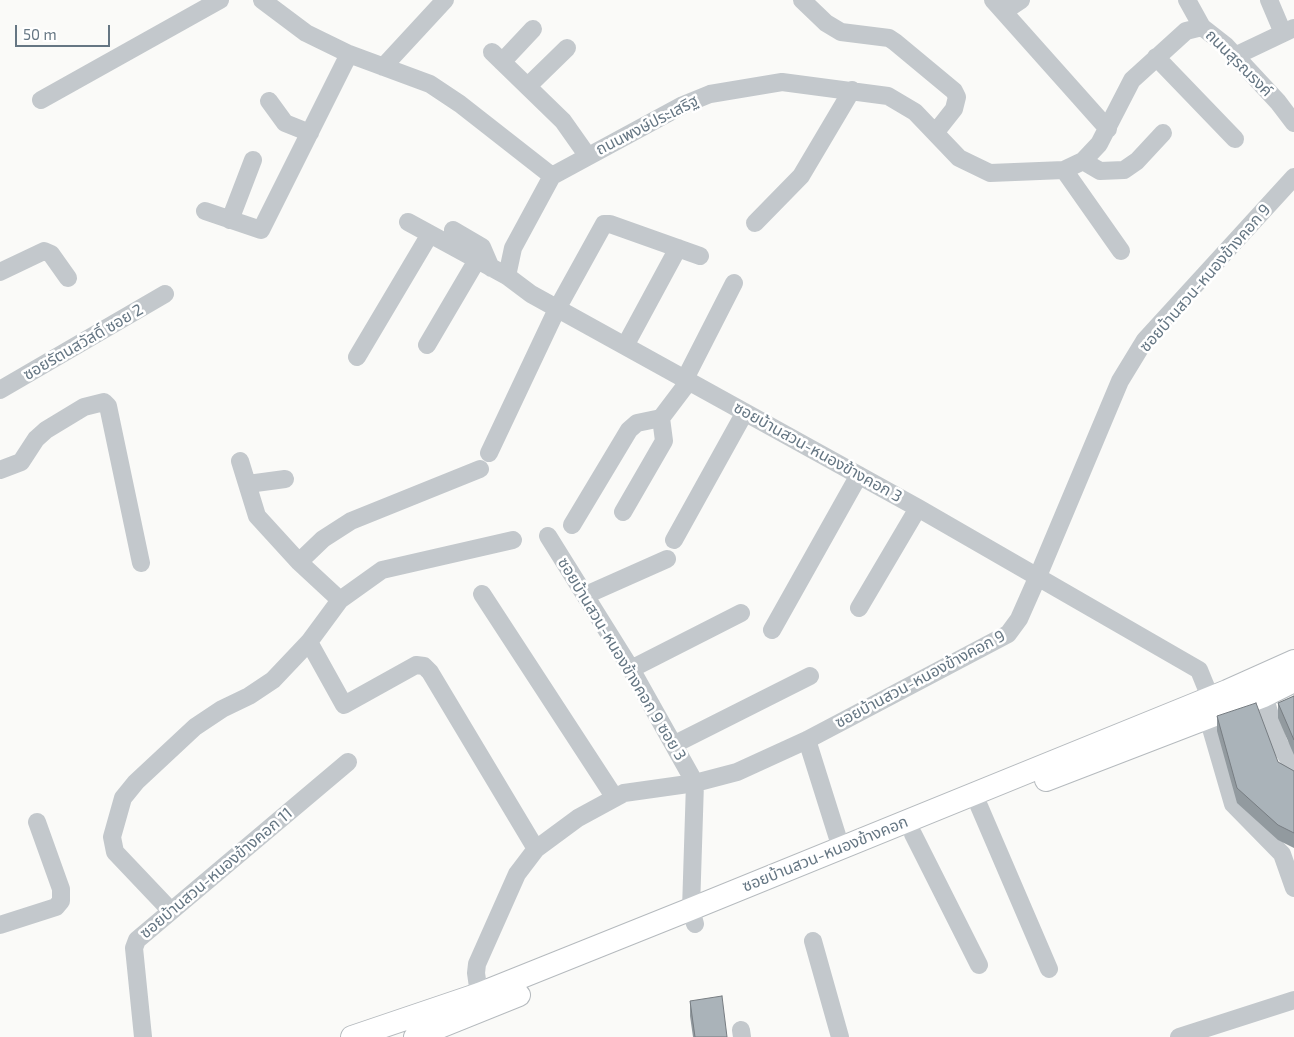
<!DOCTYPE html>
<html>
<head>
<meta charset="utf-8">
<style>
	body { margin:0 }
	#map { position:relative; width:1294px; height:1037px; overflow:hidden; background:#fafaf8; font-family:"Exo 2",sans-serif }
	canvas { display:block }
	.scale { position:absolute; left:15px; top:25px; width:95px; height:22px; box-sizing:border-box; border:2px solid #657683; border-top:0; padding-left:6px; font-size:15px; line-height:18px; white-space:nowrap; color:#657683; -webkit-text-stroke:4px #fff; paint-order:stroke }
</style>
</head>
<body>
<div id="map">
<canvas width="1294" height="1037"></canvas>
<div class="scale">50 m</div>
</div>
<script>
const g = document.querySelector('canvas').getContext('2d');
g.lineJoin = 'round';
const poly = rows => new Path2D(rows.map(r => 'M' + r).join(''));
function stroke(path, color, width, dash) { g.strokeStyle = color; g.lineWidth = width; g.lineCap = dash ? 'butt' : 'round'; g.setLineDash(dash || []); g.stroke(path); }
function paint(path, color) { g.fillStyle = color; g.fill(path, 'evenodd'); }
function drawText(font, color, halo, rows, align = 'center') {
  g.font = font + ' "Exo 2","Noto Sans Thai",sans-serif'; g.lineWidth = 5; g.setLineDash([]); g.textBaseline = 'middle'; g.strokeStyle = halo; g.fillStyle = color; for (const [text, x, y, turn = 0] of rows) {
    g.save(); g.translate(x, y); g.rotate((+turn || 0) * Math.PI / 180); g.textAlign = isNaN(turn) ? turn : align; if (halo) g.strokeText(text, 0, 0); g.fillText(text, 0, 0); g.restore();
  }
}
const major = poly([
	[1046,780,1264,696,1294,681],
	[352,1037,479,994,691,909,1227,691,1294,661],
	[415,1037,519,995]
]);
stroke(major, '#b5babe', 24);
stroke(poly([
	[262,0,306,33,349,54,430,84,460,104,552,176],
	[802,0,826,23,841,32,889,38,895,42,954,91,957,97,954,109,935,133],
	[993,0,1108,129],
	[1187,0,1202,27,1225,45,1278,102,1294,123],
	[1269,0,1283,33],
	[1012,6,1021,0],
	[492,52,563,121,587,155],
	[1235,56,1294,28],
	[1156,57,1235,139],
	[502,62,533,29],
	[383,67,445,0],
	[528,86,567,48],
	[41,100,220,0],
	[269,101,285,123,310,133],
	[1083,161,1100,171,1124,170,1137,161,1163,133],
	[1064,170,1121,251],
	[552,176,683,105,710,94,782,82,888,96,915,112,959,158,990,173,1064,170,1083,161,1099,144,1132,80,1186,31,1202,27],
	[205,211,261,230,349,54],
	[230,220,253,160],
	[408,222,507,276,531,294,918,508,1199,670,1210,697],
	[755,223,801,176,852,90],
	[453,230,482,247,491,268],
	[0,272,44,251,51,254,68,278],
	[507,276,513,248,552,176],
	[427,345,477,260],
	[625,346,678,248],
	[357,357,430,234],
	[685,379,734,283],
	[0,390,165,294],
	[489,453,557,309,604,224,610,224,700,256],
	[240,461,257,516,299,562,340,600],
	[0,470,21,462,36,439,46,430,84,407,104,402,108,406,141,563],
	[248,484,285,479],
	[623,512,664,441,661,418],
	[572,525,629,430,637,423,661,418,689,381],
	[548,536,631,669,695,783,691,909,695,924],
	[513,540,382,570,340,600,309,642,344,705,416,665,424,666,430,672,536,849],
	[674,540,745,412],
	[299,562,323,539,351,521,480,469],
	[482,594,615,798],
	[586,595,667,559],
	[859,608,918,508],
	[772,630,859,475],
	[631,669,741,613],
	[1264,696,1279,744,1290,761,1294,763],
	[1208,718,1233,804,1282,854,1294,888],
	[807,740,841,848],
	[675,744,810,676],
	[979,806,1049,969],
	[913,834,979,965],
	[171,911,115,852,112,837,123,798,136,782,195,727,222,709,249,696,273,680,309,642],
	[0,925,56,907,61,901,61,889,37,822],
	[813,941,840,1037],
	[479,994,476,973,477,964,517,874,536,849,578,818,624,793,695,783,737,772,807,740,1008,634,1019,619,1038,576,1120,381,1145,340,1294,177],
	[741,1030,742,1037],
	[143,1037,134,948,137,940,348,762],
	[1179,1037,1294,1000]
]), '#c3c8cc', 18);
stroke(major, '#fff', 22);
paint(poly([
	[1294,696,1294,755,1278,718,1278,703],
	[1217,716,1278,762,1294,771,1294,848,1278,840,1237,803,1217,731],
	[690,1001,727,1037,693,1037,690,1016]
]), '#929a9f');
const building = poly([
	[1294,696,1294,740,1278,703,1294,696],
	[1256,703,1278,762,1294,771,1294,833,1278,825,1237,788,1217,716,1256,703],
	[722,996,727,1037,695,1037,690,1001,722,996]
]);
paint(building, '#aab3b9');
stroke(building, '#777d82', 1);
drawText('16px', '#657683', '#fff', [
	["ถนนสุรณรงค์",1239,63,45],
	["ถนนพงษ์ประเสริฐ",647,125,-27],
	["ซอยบ้านสวน-หนองข้างคอก 9",1205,278,-49],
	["ซอยรัตนสวัสดิ์ ซอย 2",83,342,-30],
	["ซอยบ้านสวน-หนองข้างคอก 3",818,452,29],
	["ซอยบ้านสวน-หนองข้างคอก 9 ซอย 3",622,659,59],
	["ซอยบ้านสวน-หนองข้างคอก 9",920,679,-28],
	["ซอยบ้านสวน-หนองข้างคอก",825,854,-22],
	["ซอยบ้านสวน-หนองข้างคอก 11",216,873,-40]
]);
</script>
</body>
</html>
